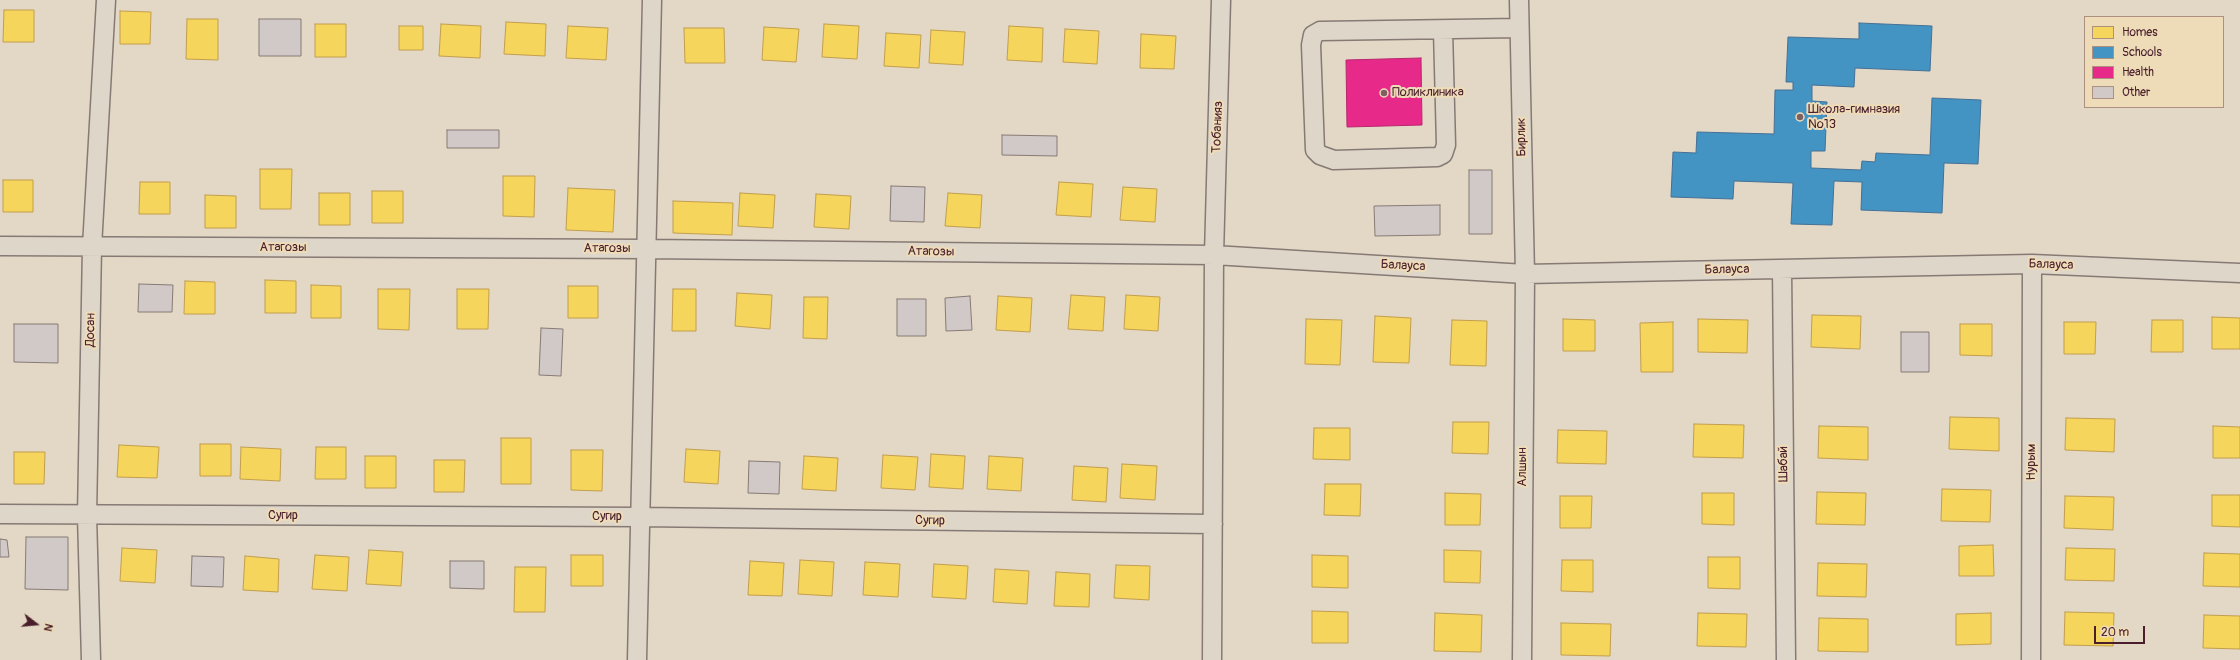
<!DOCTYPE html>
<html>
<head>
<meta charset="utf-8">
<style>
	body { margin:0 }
	#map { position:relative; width:2240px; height:660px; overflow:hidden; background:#e2d8c5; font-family:Pangolin,sans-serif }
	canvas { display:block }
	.legend { position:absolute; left:2084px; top:16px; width:140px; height:92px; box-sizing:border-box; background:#eedcb9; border:1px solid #ac9080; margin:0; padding:5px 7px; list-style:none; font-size:12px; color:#4a1f2b }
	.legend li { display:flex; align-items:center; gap:8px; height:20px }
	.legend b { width:20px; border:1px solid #ac9080 }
	.north { position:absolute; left:16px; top:604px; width:40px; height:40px; -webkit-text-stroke:3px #eedcb9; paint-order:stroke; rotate:106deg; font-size:11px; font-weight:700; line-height:16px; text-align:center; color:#4a1f2b }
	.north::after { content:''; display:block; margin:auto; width:14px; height:18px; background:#4a1f2b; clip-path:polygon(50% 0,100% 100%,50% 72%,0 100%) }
	.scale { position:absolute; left:2094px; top:626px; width:51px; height:18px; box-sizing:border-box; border:2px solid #4a1f2b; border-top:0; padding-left:5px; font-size:12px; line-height:14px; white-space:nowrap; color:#4a1f2b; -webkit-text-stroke:3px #eedcb9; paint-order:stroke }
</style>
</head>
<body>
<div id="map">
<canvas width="2240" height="660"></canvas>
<ul class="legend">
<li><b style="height:11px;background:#f6d55c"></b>Homes</li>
<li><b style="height:11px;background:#4393c3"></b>Schools</li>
<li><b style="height:11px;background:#e7298a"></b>Health</li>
<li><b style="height:11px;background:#d1c8c8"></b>Other</li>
</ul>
<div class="north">N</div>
<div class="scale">20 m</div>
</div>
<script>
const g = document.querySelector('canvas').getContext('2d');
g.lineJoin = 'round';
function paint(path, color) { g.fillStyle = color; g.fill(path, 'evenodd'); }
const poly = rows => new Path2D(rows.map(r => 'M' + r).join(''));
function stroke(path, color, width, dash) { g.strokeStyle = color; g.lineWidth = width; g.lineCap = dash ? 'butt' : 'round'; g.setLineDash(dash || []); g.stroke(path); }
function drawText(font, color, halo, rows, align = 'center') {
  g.font = font + ' Pangolin,sans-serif'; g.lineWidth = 4; g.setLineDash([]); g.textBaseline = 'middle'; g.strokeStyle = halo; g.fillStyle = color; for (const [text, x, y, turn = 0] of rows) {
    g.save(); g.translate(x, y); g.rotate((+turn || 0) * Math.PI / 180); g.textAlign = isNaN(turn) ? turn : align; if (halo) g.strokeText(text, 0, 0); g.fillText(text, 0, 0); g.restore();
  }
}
const homes = poly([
	[4,10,34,10,34,42,3,42,4,10],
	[120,11,151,12,150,44,120,44,120,11],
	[187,19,218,19,218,60,186,59,187,19],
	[506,22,546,24,545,56,504,54,506,22],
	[315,24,346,24,346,57,315,57,315,24],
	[441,24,481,26,480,58,439,56,441,24],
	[824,24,859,26,857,59,822,57,824,24],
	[399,26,423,26,423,50,399,50,399,26],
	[568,26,608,28,606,60,566,58,568,26],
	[1009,26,1043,28,1042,62,1007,60,1009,26],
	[764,27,799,29,796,62,762,60,764,27],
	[684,28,724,28,725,63,685,63,684,28],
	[1065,29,1099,31,1097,64,1063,62,1065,29],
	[931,30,965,32,963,65,929,63,931,30],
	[886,33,921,35,919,68,884,66,886,33],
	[1141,34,1176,36,1174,69,1140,68,1141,34],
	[260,169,292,169,291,209,260,209,260,169],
	[503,176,535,176,534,217,503,216,503,176],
	[3,180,33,180,33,212,3,212,3,180],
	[140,182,170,182,170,214,139,214,140,182],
	[1059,182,1093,184,1091,217,1056,215,1059,182],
	[1123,187,1157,189,1155,222,1120,220,1123,187],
	[568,188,615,190,613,232,566,230,568,188],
	[372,191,403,191,403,223,372,223,372,191],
	[319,193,350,193,350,225,319,225,319,193],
	[740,193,775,195,773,228,738,226,740,193],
	[948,193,982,195,980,228,945,226,948,193],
	[816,194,851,196,849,229,814,227,816,194],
	[205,195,236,196,236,228,205,228,205,195],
	[673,201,733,203,732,235,673,233,673,201],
	[265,280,296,281,296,313,265,313,265,280],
	[185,281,215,282,215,314,184,314,185,281],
	[311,285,341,286,341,318,311,318,311,285],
	[568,286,598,286,598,318,568,318,568,286],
	[378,289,410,289,409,330,378,329,378,289],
	[457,289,489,289,488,329,457,329,457,289],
	[673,289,696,289,696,331,672,331,673,289],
	[737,293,772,295,770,329,735,326,737,293],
	[1071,295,1105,297,1103,331,1068,329,1071,295],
	[1126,295,1160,297,1158,331,1124,329,1126,295],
	[998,296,1032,298,1030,332,996,330,998,296],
	[804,297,828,297,827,339,803,338,804,297],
	[1812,315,1861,316,1860,349,1811,347,1812,315],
	[1375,316,1411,318,1409,363,1373,362,1375,316],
	[2212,317,2240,318,2240,349,2212,349,2212,317],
	[1306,319,1342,320,1340,365,1305,364,1306,319],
	[1563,319,1595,320,1595,351,1563,351,1563,319],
	[1698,319,1748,320,1747,353,1698,352,1698,319],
	[1452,320,1487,321,1486,366,1450,365,1452,320],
	[2152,320,2183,320,2183,352,2151,352,2152,320],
	[1673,322,1673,372,1641,372,1640,323,1673,322],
	[2064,322,2096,322,2095,354,2064,354,2064,322],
	[1960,324,1992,324,1992,356,1960,355,1960,324],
	[1950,417,1999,418,1999,451,1949,449,1950,417],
	[2066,418,2115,419,2114,452,2065,450,2066,418],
	[1453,422,1489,422,1488,454,1452,453,1453,422],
	[1694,424,1744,425,1743,458,1693,457,1694,424],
	[1819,426,1868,427,1868,460,1818,458,1819,426],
	[2213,426,2240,427,2240,458,2213,458,2213,426],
	[1314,428,1350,428,1350,460,1313,459,1314,428],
	[1558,430,1607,431,1606,464,1557,463,1558,430],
	[501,438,531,438,531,484,501,484,501,438],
	[200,444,231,444,231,476,200,476,200,444],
	[119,445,159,447,157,478,117,477,119,445],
	[241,447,281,449,280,481,240,479,241,447],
	[316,447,346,447,346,479,315,479,316,447],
	[686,449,720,451,718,484,684,482,686,449],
	[571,450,603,450,602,491,571,490,571,450],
	[14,452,45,452,44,484,14,484,14,452],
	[931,454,965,456,963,489,929,487,931,454],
	[883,455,918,457,915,490,881,488,883,455],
	[365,456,396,456,396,488,365,488,365,456],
	[804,456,838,458,836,491,802,489,804,456],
	[989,456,1023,458,1021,491,987,489,989,456],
	[434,460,465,460,464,492,434,492,434,460],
	[1122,464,1157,466,1155,500,1120,498,1122,464],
	[1074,466,1108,468,1106,502,1072,500,1074,466],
	[1325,484,1361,484,1360,516,1324,515,1325,484],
	[1942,489,1991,490,1990,522,1941,521,1942,489],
	[1817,492,1866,493,1865,525,1816,524,1817,492],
	[1445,493,1481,494,1480,525,1445,525,1445,493],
	[1702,493,1734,493,1734,525,1702,524,1702,493],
	[2212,495,2240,495,2240,527,2212,526,2212,495],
	[1560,496,1592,496,1591,528,1560,528,1560,496],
	[2065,496,2114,497,2113,530,2064,528,2065,496],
	[1993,545,1994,576,1959,576,1959,546,1993,545],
	[122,548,157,550,155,583,120,581,122,548],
	[2066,548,2115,549,2114,581,2065,580,2066,548],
	[369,550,403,552,401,586,366,584,369,550],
	[1444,550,1481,551,1480,583,1444,582,1444,550],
	[2204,553,2240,554,2240,587,2203,586,2204,553],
	[315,555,349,557,347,591,312,589,315,555],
	[571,555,603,555,603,586,571,586,571,555],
	[1312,555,1348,556,1348,588,1312,587,1312,555],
	[245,556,279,559,278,592,243,590,245,556],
	[1708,557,1740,557,1740,589,1708,588,1708,557],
	[800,560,834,562,832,596,798,594,800,560],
	[1562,560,1593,560,1593,592,1561,591,1562,560],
	[750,561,784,563,782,596,748,595,750,561],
	[865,562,900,564,898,597,863,595,865,562],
	[1818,563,1867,564,1866,597,1817,596,1818,563],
	[934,564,968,566,966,599,932,597,934,564],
	[1116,565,1150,566,1149,600,1114,598,1116,565],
	[515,567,546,567,545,612,514,612,515,567],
	[995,569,1029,571,1027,604,993,602,995,569],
	[1056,572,1090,574,1089,607,1054,606,1056,572],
	[1312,611,1348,612,1348,643,1312,643,1312,611],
	[2065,612,2114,613,2113,646,2064,645,2065,612],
	[1435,613,1482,615,1481,652,1434,651,1435,613],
	[1698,613,1747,614,1746,647,1697,646,1698,613],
	[1991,613,1991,644,1956,645,1956,614,1991,613],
	[2204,615,2240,616,2240,649,2203,648,2204,615],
	[1819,618,1868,619,1868,652,1818,651,1819,618],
	[1561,623,1611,624,1610,656,1561,655,1561,623]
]);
paint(homes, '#f6d55c');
stroke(homes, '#c29e4d', 1);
const schools = poly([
	[1859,23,1932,26,1930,71,1855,68,1854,87,1812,85,1812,101,1827,102,1825,151,1811,151,1811,168,1861,170,1862,161,1875,162,1876,153,1930,155,1932,98,1981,100,1978,164,1944,163,1942,213,1861,210,1862,182,1834,181,1832,225,1791,224,1793,183,1734,181,1733,199,1671,197,1673,152,1696,153,1697,132,1774,134,1775,90,1793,90,1793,82,1786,82,1788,37,1859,39,1859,23]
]);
paint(schools, '#4393c3');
stroke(schools, '#457095', 1);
const health = poly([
	[1421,58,1422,125,1347,127,1346,60,1421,58]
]);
paint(health, '#e7298a');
stroke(health, '#b8266e', 1);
const building = poly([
	[259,19,301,19,301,56,259,56,259,19],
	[447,130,499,130,499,148,447,148,447,130],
	[1002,135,1057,136,1057,156,1002,155,1002,135],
	[1469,170,1492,170,1492,234,1469,234,1469,170],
	[891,186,925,187,924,222,890,221,891,186],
	[1440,205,1440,235,1375,236,1374,206,1440,205],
	[139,284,173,285,172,312,138,312,139,284],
	[970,296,972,330,946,331,945,298,970,296],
	[897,299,926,299,926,336,897,336,897,299],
	[14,324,58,324,58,363,14,362,14,324],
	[541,328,563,329,561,376,539,375,541,328],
	[1901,332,1929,332,1929,372,1901,372,1901,332],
	[749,461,780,462,779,494,748,493,749,461],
	[26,537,68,537,68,590,25,589,26,537],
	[0,539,7,540,9,557,0,557,0,539],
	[192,556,224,557,223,587,191,586,192,556],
	[450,561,484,561,484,589,450,588,450,561]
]);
paint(building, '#d1c8c8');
stroke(building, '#877a74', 1);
const minor = poly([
	[1519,0,1525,274,1522,660],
	[1443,30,1446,145,1443,154,1437,157,1334,160,1320,155,1315,150,1311,45,1313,35,1320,31,1519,28],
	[0,246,647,249,1214,255,1525,274,2032,264,2240,273],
	[1782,269,1786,660],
	[0,514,640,517,1213,524],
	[91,660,87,516,92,247,106,0],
	[637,660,652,0],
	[1212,660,1214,255,1221,0],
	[2031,660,2032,264]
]);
stroke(minor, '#877a74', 21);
stroke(minor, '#ded6c9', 18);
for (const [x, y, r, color] of [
	[1384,93,4,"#7f6061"],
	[1800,117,4,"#7f6061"]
]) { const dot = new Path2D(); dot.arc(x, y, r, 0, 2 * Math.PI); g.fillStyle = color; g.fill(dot); stroke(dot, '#eedcb9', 1.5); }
drawText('13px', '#4a1f2b', '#eedcb9', [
	["Поликлиника",1392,93],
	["Школа-гимназия",1808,110],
	["№13",1808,125]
], 'left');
drawText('13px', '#4a1f2b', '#eedcb9', [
	["Тобанияз",1218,127,-88],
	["Бирлик",1522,137,-91],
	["Атагозы",283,248],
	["Атагозы",607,249],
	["Атагозы",931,252,1],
	["Балауса",2051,265,2],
	["Балауса",1403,266,3],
	["Балауса",1727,270,-1],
	["Досан",91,330,-89],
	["Нурым",2032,462,-90],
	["Шабай",1784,464,-91],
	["Алшын",1523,467,-90],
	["Сугир",283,516],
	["Сугир",607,517],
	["Сугир",930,521,1]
]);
</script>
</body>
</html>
